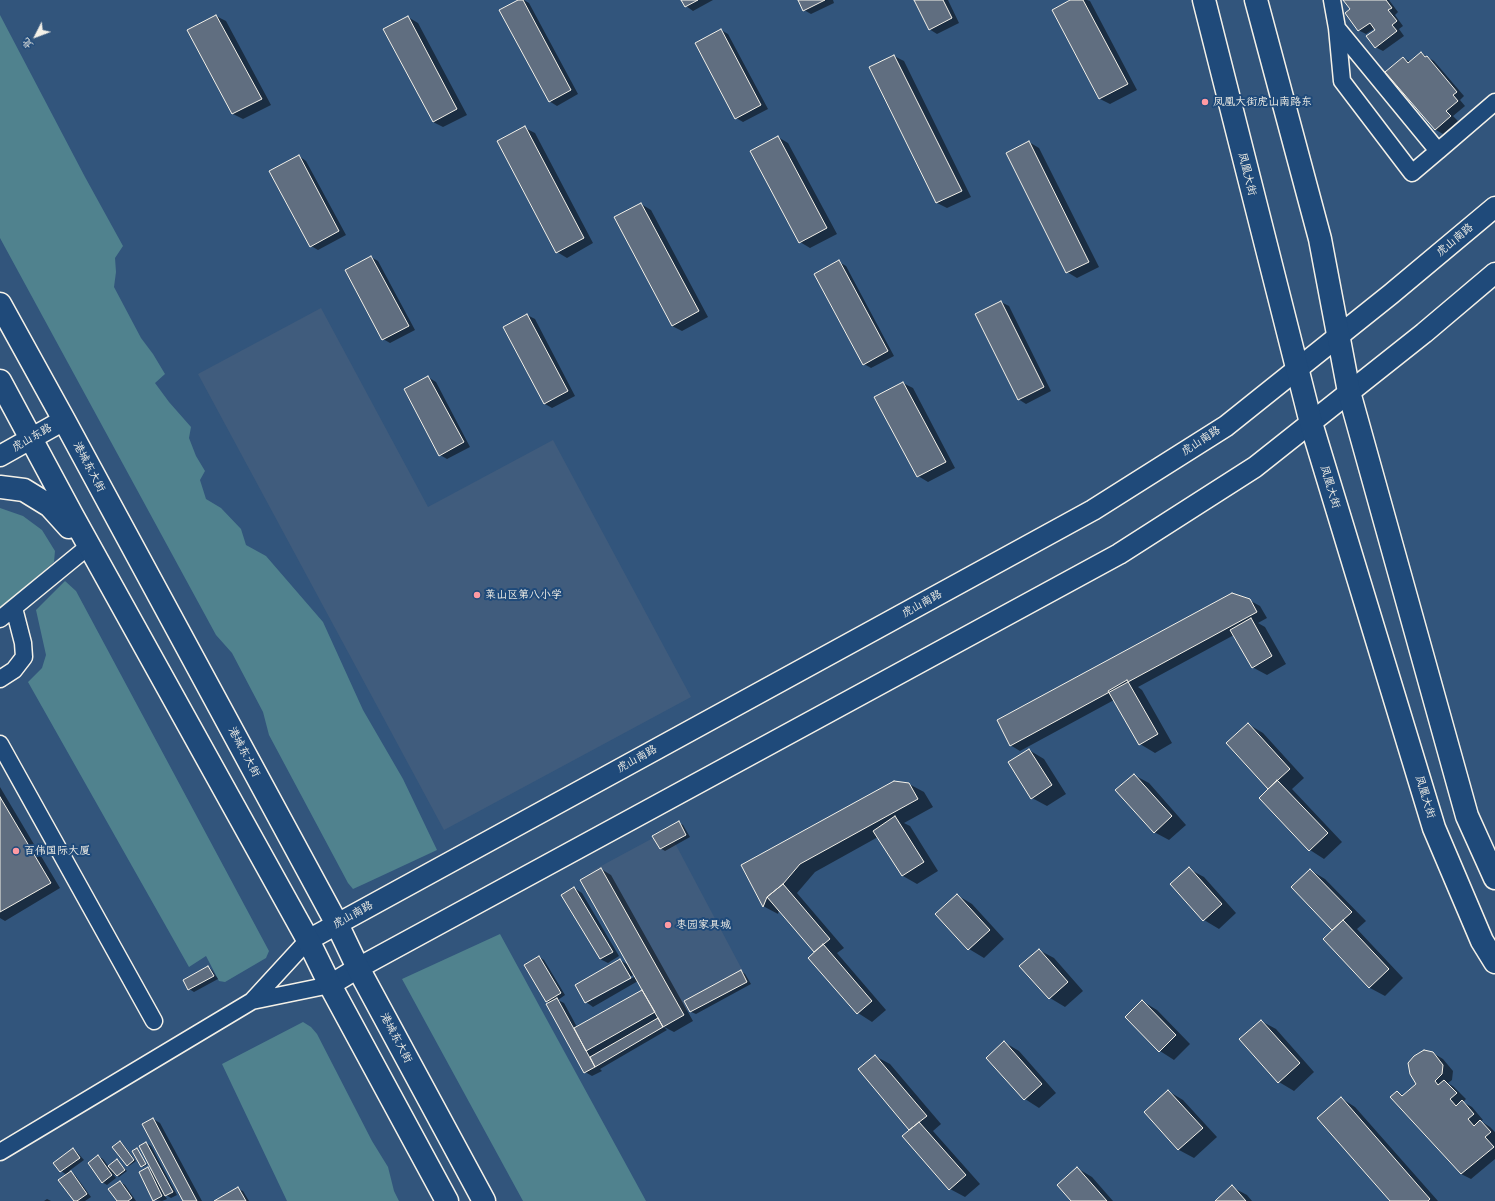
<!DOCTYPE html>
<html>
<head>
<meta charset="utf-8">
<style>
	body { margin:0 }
	#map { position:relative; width:1495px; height:1201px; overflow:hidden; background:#32557c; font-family:"Playpen Sans","LXGW WenKai TC",sans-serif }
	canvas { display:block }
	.north { position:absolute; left:16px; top:16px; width:40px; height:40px; -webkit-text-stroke:3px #1f4a7a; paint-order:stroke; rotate:228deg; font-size:11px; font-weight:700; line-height:16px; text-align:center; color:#f4f1e8 }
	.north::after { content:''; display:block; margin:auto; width:14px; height:18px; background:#f4f1e8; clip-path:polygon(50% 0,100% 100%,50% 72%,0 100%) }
</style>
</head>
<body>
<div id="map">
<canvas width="1495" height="1201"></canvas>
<div class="north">北</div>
</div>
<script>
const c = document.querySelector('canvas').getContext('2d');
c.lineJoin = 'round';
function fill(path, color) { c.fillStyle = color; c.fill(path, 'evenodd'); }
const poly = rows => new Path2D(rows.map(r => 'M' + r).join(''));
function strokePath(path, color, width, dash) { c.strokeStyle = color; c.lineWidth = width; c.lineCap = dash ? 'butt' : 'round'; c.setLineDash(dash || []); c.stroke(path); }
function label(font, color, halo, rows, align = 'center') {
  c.font = font + ' "Playpen Sans","LXGW WenKai TC",sans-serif'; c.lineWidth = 4; c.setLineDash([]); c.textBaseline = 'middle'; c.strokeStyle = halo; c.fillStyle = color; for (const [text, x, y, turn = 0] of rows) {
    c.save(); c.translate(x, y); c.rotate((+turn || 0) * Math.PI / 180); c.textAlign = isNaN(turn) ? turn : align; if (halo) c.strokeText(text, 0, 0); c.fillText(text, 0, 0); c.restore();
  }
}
const built = poly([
	[321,308,428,507,553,440,691,697,444,830,198,374],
	[668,830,747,979,669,1020,590,872]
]);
const green = poly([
	[0,15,85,177,123,246,115,258,116,272,114,287,141,338,153,354,165,374,155,383,169,402,191,427,189,438,196,456,205,471,200,480,206,499,221,508,241,529,246,545,266,556,323,622,363,710,403,779,437,850,364,884,353,889,348,883,269,735,263,712,232,653,216,635,0,238],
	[0,508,23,516,42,530,55,551,54,562,0,609],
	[65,581,76,591,269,951,266,958,225,982,219,981,206,956,189,967,28,682,42,668,46,655,36,610],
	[500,934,646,1201,523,1201,402,979],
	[303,1022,311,1027,317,1034,372,1141,388,1167,394,1191,399,1201,287,1201,222,1064]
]);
const shadow = poly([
	[520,0,524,0,529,3,578,94,557,106,549,101],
	[682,0,713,0,693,11,686,6],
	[799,0,833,0,834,3,811,14,804,10],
	[915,0,948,0,959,23,937,34,929,29],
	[1072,0,1087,0,1090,1,1137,90,1110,104,1100,99,1053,10],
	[1344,0,1389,0,1398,12,1395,15,1403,26,1399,29,1404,36,1383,51,1375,47,1376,30,1375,28,1366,34,1358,30,1351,9],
	[216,16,226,21,271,105,243,119,233,114,189,31],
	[408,17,418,23,467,115,443,127,433,122],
	[721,30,728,34,768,109,743,122,736,118],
	[1421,53,1434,61,1464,96,1460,100,1465,106,1453,116,1458,121,1443,134,1436,130,1386,72,1403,58,1411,62],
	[894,56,904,61,971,197,947,208,937,203,870,67],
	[525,128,535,133,593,243,567,258,557,252],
	[778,137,788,143,837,234,810,248,800,242],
	[1029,142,1039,148,1099,267,1077,278,1067,272],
	[299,156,306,161,346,235,318,250,311,246],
	[641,204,651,210,708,317,682,331,672,326],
	[371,257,378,261,415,330,390,343,383,339],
	[839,262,846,266,894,356,871,368,864,364],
	[1001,302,1009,306,1051,391,1026,404,1018,399],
	[527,315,535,319,575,396,552,408,545,404,504,327],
	[428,377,436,382,470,447,447,459,440,455],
	[903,383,913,388,955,468,928,482,918,476],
	[1249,600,1260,606,1267,618,1258,623,1265,627,1286,664,1267,675,1252,667,1234,635,1138,687,1142,690,1172,743,1155,753,1140,744,1114,700,1020,751,1010,745],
	[1248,724,1263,733,1304,778,1292,789,1342,842,1324,859,1310,850,1270,789],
	[1029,750,1044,759,1066,794,1047,806,1032,798],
	[1134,775,1149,783,1186,825,1169,840,1154,832],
	[909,784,924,792,933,807,904,823,910,826,938,871,917,884,903,876,878,837,815,872,797,893,844,948,837,953,886,1010,872,1022,858,1013,815,952,779,910,778,914,763,906,742,866],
	[0,787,60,888,5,921,0,918],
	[679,823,683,825,690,837,665,851,660,848],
	[601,869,611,875,693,1021,674,1032,664,1027,667,1030,600,1069,602,1071,592,1076,585,1072,550,1003,546,1001,539,957,544,960,565,995,558,1000,564,1003,577,1027,642,991,645,993,638,981,593,1007,586,1002,620,960,630,966],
	[635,974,636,976,588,1002,588,1000],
	[1189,869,1204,877,1236,913,1219,929,1204,920,1171,884],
	[1310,870,1325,879,1366,921,1357,929,1403,978,1385,996,1370,988,1324,939,1333,930,1292,887],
	[574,888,582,893,619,956,608,963,600,959],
	[957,895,972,904,1004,939,984,958,969,949],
	[1039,950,1054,958,1083,991,1065,1007,1050,998],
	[208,967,212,970,218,979,194,992,189,989],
	[741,971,745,974,751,984,696,1014,691,1012,685,1001],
	[1142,1001,1157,1010,1190,1044,1174,1060,1160,1051],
	[1261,1021,1276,1029,1314,1072,1294,1091,1279,1082],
	[1004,1042,1019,1051,1056,1093,1039,1108,1025,1099],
	[1433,1053,1443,1059,1453,1071,1452,1080,1448,1083,1454,1087,1466,1099,1463,1102,1472,1107,1483,1120,1481,1121,1490,1127,1495,1132,1495,1159,1471,1179,1461,1174,1397,1092,1404,1096,1417,1084],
	[875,1056,890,1064,941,1124,933,1131,980,1184,965,1197,950,1189,911,1130,860,1069],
	[1168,1091,1183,1100,1217,1137,1194,1158,1179,1150,1145,1112],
	[1341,1098,1355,1107,1438,1201,1392,1201],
	[153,1119,160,1123,202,1201,184,1201],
	[122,1143,136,1161,129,1166,127,1165],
	[146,1143,151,1146,177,1195,171,1198,164,1194,167,1199,162,1201,154,1200,148,1169,154,1172],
	[73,1149,77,1152,84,1160,69,1171,75,1175,91,1197,85,1201,75,1201,67,1175,61,1171,55,1163],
	[137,1149,147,1165,143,1167,141,1166],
	[98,1156,103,1159,109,1167,117,1160,127,1171,119,1177,113,1174,116,1178,107,1185,102,1182],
	[1077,1168,1092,1177,1113,1201,1073,1201],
	[120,1182,125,1185,136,1201,118,1201],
	[1232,1187,1247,1195,1252,1201,1216,1201],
	[238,1189,243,1191,249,1201,216,1201],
	[47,1199,51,1201,44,1201]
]);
const building = poly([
	[518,0,523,0,571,90,549,102,499,10,518,0],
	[681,0,698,0,685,7,681,0],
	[798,0,825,0,803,11,798,0],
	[914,0,943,0,952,18,929,30,914,0],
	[1070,0,1083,0,1128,84,1099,99,1052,10,1070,0],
	[1343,0,1386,0,1392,8,1388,10,1397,21,1392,25,1397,31,1375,48,1366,36,1375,30,1370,23,1358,31,1345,13,1350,9,1343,0],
	[216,15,262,99,232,114,187,30,216,15],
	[408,16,457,109,433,122,383,29,408,16],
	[721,29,761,105,735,119,695,43,721,29],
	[1421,52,1425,57,1427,56,1457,92,1453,95,1458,101,1446,111,1451,116,1435,130,1385,72,1403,57,1408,63,1421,52],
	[894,55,962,191,936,203,869,67,894,55],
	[525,126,584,238,556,253,497,141,525,126],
	[778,136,827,228,799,243,750,151,778,136],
	[1029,141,1089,262,1066,273,1006,153,1029,141],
	[299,155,339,231,310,247,269,171,299,155],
	[641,203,699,311,672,326,614,217,641,203],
	[371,256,409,326,382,340,345,270,371,256],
	[839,260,888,351,863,365,814,274,839,260],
	[1001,301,1044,387,1018,400,975,314,1001,301],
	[527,314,568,391,544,404,503,327,527,314],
	[428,376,464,442,439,456,404,389,428,376],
	[903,382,946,462,917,477,874,397,903,382],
	[1232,593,1250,599,1257,612,1010,746,997,720,1232,593],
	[1251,618,1272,656,1252,668,1230,630,1251,618],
	[1127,680,1158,734,1139,745,1108,691,1127,680],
	[1248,723,1290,769,1268,789,1226,743,1248,723],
	[1029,749,1052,785,1031,799,1008,762,1029,749],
	[1134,774,1172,816,1154,833,1115,790,1134,774],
	[1277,780,1328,833,1309,851,1259,798,1277,780],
	[894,781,909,783,918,799,800,864,783,884,767,897,763,907,741,865,894,781],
	[0,797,51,883,0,912,0,797],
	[895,816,924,862,902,876,873,831,895,816],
	[679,821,686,835,660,849,652,836,679,821],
	[1189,867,1222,904,1203,921,1170,884,1189,867],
	[601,868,684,1015,663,1027,580,880,601,868],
	[1310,869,1352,912,1332,930,1291,887,1310,869],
	[783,884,830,939,814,952,767,897,783,884],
	[574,887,613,952,600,959,561,895,574,887],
	[957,894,990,930,968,950,935,914,957,894],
	[1343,920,1389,969,1369,988,1323,939,1343,920],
	[823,944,872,1001,857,1014,808,958,823,944],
	[1039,949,1068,982,1049,999,1019,966,1039,949],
	[539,956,561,993,546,1002,524,965,539,956],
	[620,959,631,978,585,1003,575,985,620,959],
	[208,966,214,976,188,990,183,980,208,966],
	[741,970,747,982,690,1012,684,1001,741,970],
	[642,990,655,1012,586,1051,574,1028,642,990],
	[557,998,595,1067,584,1073,546,1004,557,998],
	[1142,1000,1176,1035,1159,1052,1125,1017,1142,1000],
	[658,1018,663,1027,595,1067,590,1057,658,1018],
	[1261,1020,1300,1063,1278,1083,1239,1039,1261,1020],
	[1004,1041,1042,1084,1024,1100,986,1058,1004,1041],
	[1424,1050,1433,1052,1443,1065,1442,1074,1435,1081,1438,1085,1444,1080,1457,1093,1450,1099,1456,1106,1462,1100,1474,1114,1468,1119,1474,1126,1480,1120,1491,1132,1485,1137,1494,1147,1461,1174,1390,1097,1397,1091,1402,1096,1416,1084,1410,1074,1408,1063,1414,1056,1424,1050],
	[875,1055,927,1116,909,1130,858,1069,875,1055],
	[1168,1090,1203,1128,1178,1150,1144,1112,1168,1090],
	[1341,1097,1430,1199,1428,1201,1390,1201,1317,1118,1341,1097],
	[153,1118,197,1201,183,1201,142,1124,153,1118],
	[919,1122,966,1175,949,1190,902,1136,919,1122],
	[120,1141,134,1160,127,1166,112,1147,120,1141],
	[146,1142,173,1192,165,1196,139,1146,146,1142],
	[73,1148,80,1158,60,1172,53,1163,73,1148],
	[137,1148,146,1164,141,1167,132,1151,137,1148],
	[98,1155,112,1175,102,1183,88,1163,98,1155],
	[117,1159,125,1170,117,1176,108,1166,117,1159],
	[148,1167,162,1196,153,1201,139,1172,148,1167],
	[1077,1167,1107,1201,1071,1201,1057,1185,1077,1167],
	[71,1171,87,1194,77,1201,74,1201,58,1180,71,1171],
	[120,1181,132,1198,128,1201,117,1201,108,1189,120,1181],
	[1232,1185,1246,1201,1215,1201,1232,1185],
	[238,1187,246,1201,214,1201,238,1187]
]);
const minor = poly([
	[1332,0,1337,28,1342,81,1412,173,1438,151,1337,28],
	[1438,151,1495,102],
	[0,619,89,546],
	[0,679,14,670,24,657,23,643,14,608],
	[0,744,154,1021],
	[252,1001,308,940],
	[0,1152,252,1001,330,985]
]);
const tertiary = poly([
	[0,456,64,420],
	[308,940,1093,510,1226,426,1391,294,1495,207],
	[330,985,358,968,1119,554,1255,467,1424,333,1495,273]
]);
const secondary = poly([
	[1204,0,1311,423,1434,828,1482,941,1495,962],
	[1256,0,1320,239,1349,392,1467,816,1495,878],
	[0,304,64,420,337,924,358,968,484,1201],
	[0,381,72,515,308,940,330,985,447,1201],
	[0,487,24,490,50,506,69,527]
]);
const markers = [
	[1205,102,4,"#ff9aa2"],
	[477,595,4,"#ff9aa2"],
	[16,851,4,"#ff9aa2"],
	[668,925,4,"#ff9aa2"]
];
const poiNames = [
	["凤凰大街虎山南路东",1213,102],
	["莱山区第八小学",485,595],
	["百伟国际大厦",24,851],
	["枣园家具城",676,925]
];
const streetNames = [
	["凤凰大街",1247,174,76],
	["虎山南路",1455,240,-40],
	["虎山东路",32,438,-30],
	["虎山南路",1201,441,-33],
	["港城东大街",89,467,62],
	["凤凰大街",1330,487,73],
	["虎山南路",922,604,-29],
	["港城东大街",244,752,62],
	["虎山南路",637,759,-29],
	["凤凰大街",1425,797,73],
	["虎山南路",353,915,-29],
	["港城东大街",396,1038,62]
];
fill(built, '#405c7d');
fill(green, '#50828e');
fill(shadow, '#0007');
fill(building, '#606e80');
strokePath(building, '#f4f1e8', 1);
strokePath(minor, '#f4f1e8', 19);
strokePath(tertiary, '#f4f1e8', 23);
strokePath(secondary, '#f4f1e8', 25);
strokePath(minor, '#1f4a7a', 16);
strokePath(tertiary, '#1f4a7a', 20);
strokePath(secondary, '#1f4a7a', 22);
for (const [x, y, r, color] of markers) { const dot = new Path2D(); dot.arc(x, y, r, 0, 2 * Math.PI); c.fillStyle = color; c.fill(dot); strokePath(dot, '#1f4a7a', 1.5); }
label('11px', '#f4f1e8', '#1f4a7a', poiNames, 'left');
label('11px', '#f4f1e8', '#1f4a7a', streetNames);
</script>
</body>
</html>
